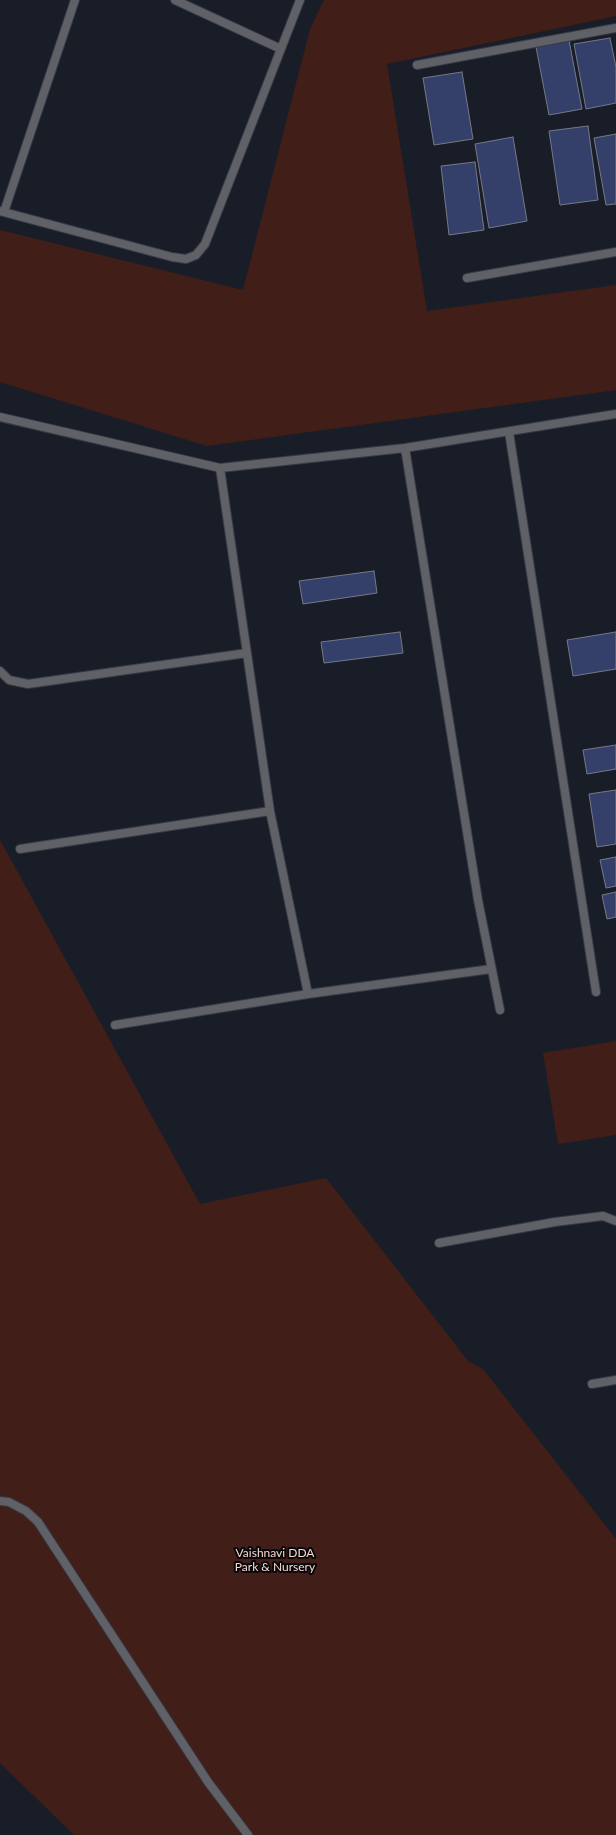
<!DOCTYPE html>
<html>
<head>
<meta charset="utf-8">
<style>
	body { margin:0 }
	canvas { display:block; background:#191d27 }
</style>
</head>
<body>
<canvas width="616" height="1835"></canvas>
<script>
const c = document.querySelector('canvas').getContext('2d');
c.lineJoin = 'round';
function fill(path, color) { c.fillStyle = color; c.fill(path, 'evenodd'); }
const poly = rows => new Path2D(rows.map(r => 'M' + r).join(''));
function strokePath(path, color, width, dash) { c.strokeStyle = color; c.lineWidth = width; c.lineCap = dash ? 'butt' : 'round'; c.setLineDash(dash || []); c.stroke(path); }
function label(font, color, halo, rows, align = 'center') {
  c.font = font + ' Lato,sans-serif'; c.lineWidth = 4; c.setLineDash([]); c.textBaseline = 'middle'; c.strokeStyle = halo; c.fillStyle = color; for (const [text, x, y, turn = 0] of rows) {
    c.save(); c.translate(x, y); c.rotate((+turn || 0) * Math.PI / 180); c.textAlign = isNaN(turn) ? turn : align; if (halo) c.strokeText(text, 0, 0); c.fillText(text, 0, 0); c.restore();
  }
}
const green = poly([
	[324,0,616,0,616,16,387,64,427,311,616,285,616,390,207,446,0,382,0,230,243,290,310,29],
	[0,840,200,1204,326,1178,468,1361,483,1369,616,1539,616,1835,74,1835,0,1763],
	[616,1041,616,1135,558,1144,543,1053]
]);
const building = poly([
	[610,38,616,67,616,103,586,109,574,44,610,38],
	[569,40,582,109,549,115,536,47,569,40],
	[462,72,473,139,434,145,423,78,462,72],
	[588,126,598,200,560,205,549,131,588,126],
	[616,134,616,204,606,205,594,138,616,134],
	[513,137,527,221,489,228,475,144,513,137],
	[475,162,484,230,449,235,441,166,475,162],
	[374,571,377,593,303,604,299,581,374,571],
	[400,632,403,653,324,663,321,642,400,632],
	[616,632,616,669,573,676,567,640,616,632],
	[616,745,616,769,587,774,583,750,616,745],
	[616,790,616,844,597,847,589,794,616,790],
	[616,857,616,886,606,888,600,860,616,857],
	[616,892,616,917,607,919,602,895,616,892]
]);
const minor = poly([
	[175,0,281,49],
	[417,65,616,28],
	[0,211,172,257,186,259,196,255,205,244,300,0],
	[4,212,75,0],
	[467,278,616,252],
	[0,417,220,468,405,448,616,414],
	[509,432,596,992],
	[405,448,478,900,500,1010],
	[220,468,270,811,308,994],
	[0,671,9,680,28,684,247,653],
	[20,849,270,811],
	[115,1025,308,994,491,969],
	[439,1243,555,1222,603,1216,616,1221],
	[592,1384,616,1380],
	[0,1501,9,1502,26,1511,38,1522,208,1782,248,1835]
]);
const parkNames = [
	["Vaishnavi DDA",275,1553],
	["Park & Nursery",275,1567]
];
fill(green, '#411e18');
fill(building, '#34406a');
strokePath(building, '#757986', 1);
strokePath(minor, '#363a44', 10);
strokePath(minor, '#5f6167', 8);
label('12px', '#f9d6ce', '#06070b', parkNames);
</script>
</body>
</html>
